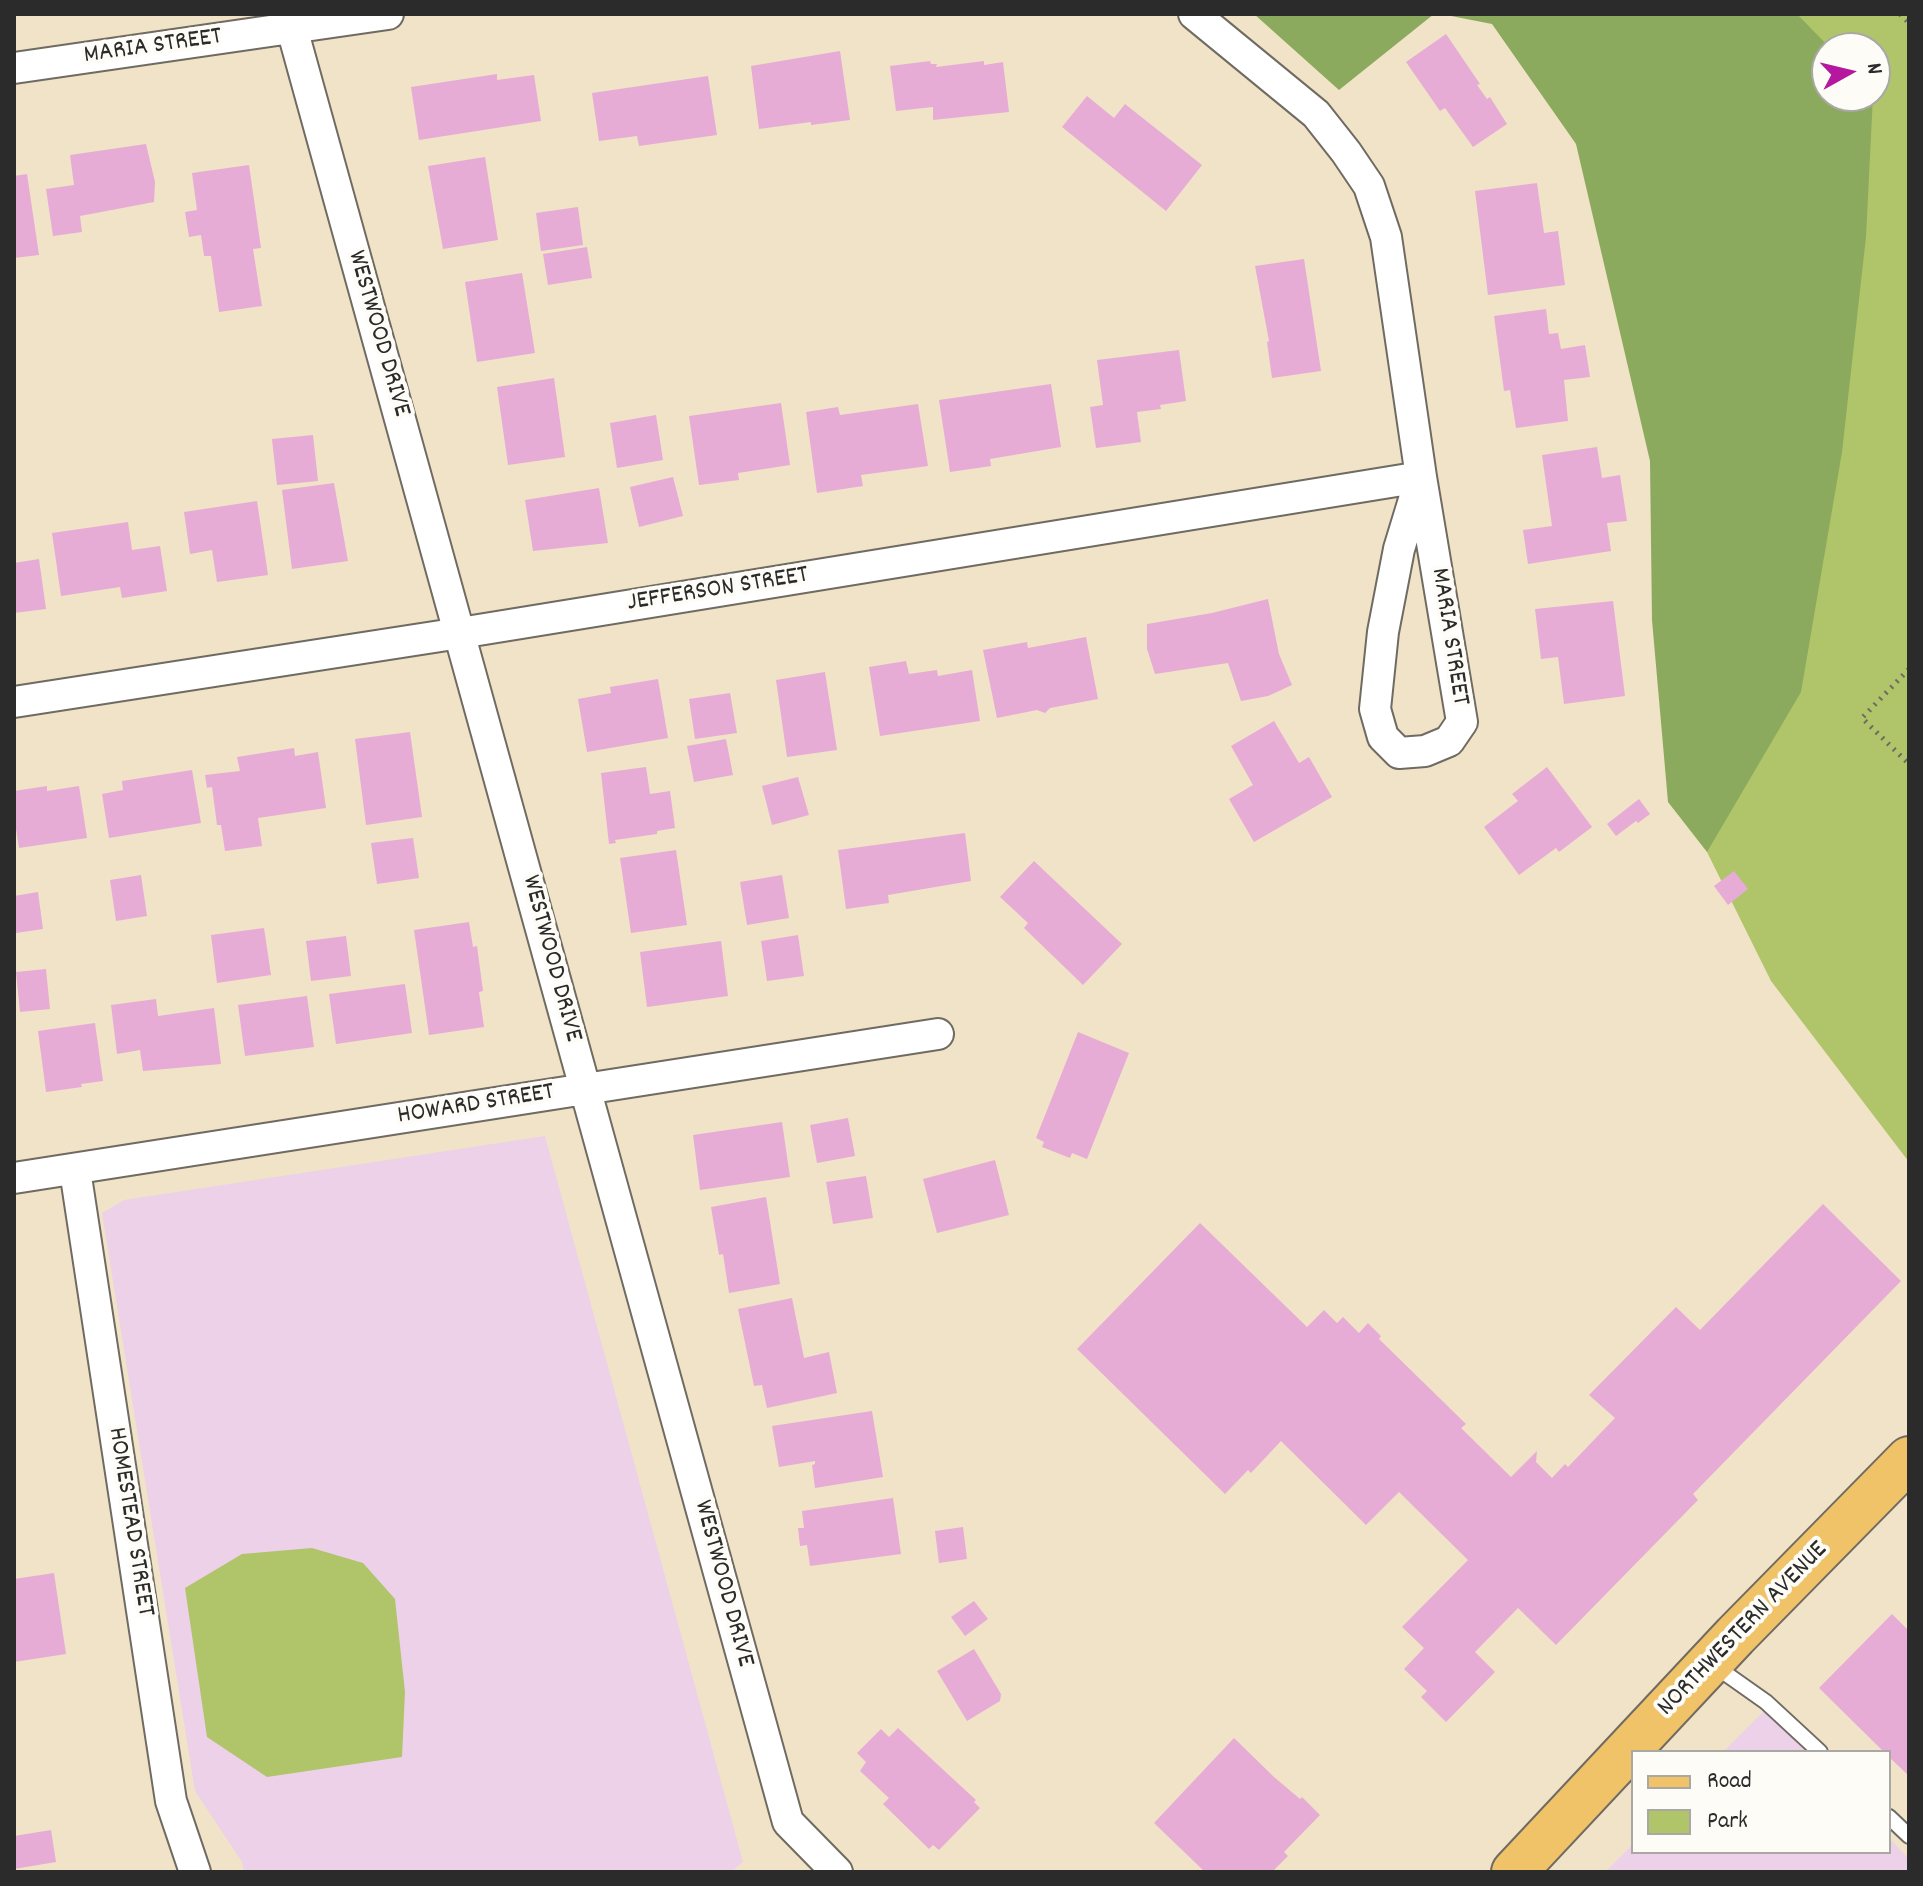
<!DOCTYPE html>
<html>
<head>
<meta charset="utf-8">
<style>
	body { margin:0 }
	#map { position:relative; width:1923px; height:1886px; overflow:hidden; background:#f1e3c7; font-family:Dekko,sans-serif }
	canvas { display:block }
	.frame { position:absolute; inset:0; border:16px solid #2b2b2b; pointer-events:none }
	.legend { position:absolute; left:1631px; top:1750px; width:260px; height:104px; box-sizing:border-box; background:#fdfcf7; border:2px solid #a9a8a5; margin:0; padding:10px 14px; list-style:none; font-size:24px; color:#2b2b2b }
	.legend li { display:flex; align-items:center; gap:16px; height:40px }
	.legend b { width:40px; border:2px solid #a9a8a5 }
	.north { position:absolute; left:1811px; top:32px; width:80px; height:80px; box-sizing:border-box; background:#fdfcf7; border:2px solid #a9a8a5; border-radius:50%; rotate:82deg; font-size:22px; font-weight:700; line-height:32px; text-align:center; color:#2b2b2b }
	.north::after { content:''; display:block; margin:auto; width:28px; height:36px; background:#b5179e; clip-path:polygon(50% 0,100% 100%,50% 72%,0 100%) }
</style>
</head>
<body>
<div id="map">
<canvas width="1923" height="1886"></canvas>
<div class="frame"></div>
<ul class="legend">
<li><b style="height:10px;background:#f0c369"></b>Road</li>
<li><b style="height:22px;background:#b0c569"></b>Park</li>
</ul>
<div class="north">N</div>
</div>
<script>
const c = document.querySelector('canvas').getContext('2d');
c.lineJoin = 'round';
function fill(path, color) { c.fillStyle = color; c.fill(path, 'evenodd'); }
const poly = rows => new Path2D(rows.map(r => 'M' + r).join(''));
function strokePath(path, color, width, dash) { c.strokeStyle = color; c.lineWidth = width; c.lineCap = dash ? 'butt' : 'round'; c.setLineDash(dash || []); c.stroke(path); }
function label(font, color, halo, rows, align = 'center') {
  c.font = font + ' Dekko,sans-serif'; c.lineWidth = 8; c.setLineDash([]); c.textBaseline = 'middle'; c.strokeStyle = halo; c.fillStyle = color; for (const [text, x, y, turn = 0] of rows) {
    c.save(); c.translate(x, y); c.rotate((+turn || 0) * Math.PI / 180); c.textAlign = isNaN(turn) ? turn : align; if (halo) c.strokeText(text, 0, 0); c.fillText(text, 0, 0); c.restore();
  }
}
const built = poly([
	[545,1136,743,1862,731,1872,244,1872,242,1862,195,1791,102,1213,124,1200],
	[1765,1710,1806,1752,1723,1752],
	[1889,1838,1909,1859,1909,1872,1605,1872,1633,1844,1633,1852,1889,1852]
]);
const green = poly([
	[1552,14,1909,14,1909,1162,1771,981,1707,852,1673,505],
	[1827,48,1875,48,1875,96,1827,96],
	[312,1548,363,1563,395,1599,405,1692,402,1757,267,1777,207,1737,185,1588,242,1554]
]);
const forest = poly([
	[1254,14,1434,14,1339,90],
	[1441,14,1797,14,1830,48,1827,48,1827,96,1873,96,1866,237,1842,452,1801,692,1707,852,1668,802,1652,620,1650,461,1576,144,1492,24]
]);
const building = poly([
	[1446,34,1480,84,1477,85,1487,99,1490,97,1507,124,1473,147,1445,108,1440,111,1406,62],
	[840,51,850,120,811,125,811,122,759,129,751,66],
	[930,61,931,64,937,64,936,67,984,61,984,65,1003,62,1009,112,933,120,933,107,896,111,890,66],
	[497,74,497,80,534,75,541,121,419,140,411,87],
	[708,76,717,135,639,146,637,136,599,141,592,93],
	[1087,96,1114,118,1125,104,1202,165,1166,211,1062,127],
	[146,144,155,182,154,202,80,216,82,232,53,236,46,189,74,185,70,155],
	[485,157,498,240,443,249,428,166],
	[249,165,261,248,253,249,262,306,219,312,211,256,204,256,201,235,189,237,185,212,197,210,192,173],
	[27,174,39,255,14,258,14,176],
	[1537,183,1544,233,1558,231,1565,285,1488,295,1475,191],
	[578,207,583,245,541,251,536,213],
	[587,247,592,278,548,285,543,254],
	[1304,259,1321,371,1272,378,1267,342,1269,341,1255,266],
	[522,273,535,353,477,362,465,282],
	[1546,309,1549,334,1558,333,1561,349,1585,345,1590,377,1564,380,1568,421,1516,428,1510,390,1504,391,1494,316],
	[1179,350,1186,401,1160,405,1161,409,1137,412,1141,442,1096,448,1090,407,1103,405,1097,360],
	[554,378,565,457,508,465,497,387],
	[1051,384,1061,447,990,459,991,466,950,472,939,400],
	[781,403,790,465,738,473,739,480,699,485,689,416],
	[918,404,928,466,861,475,863,486,817,493,806,412,838,407,840,415],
	[656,415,663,460,617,468,610,423],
	[313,435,318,481,277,485,272,439],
	[1597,447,1602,478,1620,475,1627,521,1607,523,1611,551,1528,564,1523,530,1552,526,1542,455],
	[673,477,683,516,639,527,630,487],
	[334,483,348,561,292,569,282,490],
	[599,488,608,543,533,551,525,500],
	[257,501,268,575,217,582,212,550,190,554,184,512],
	[128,522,132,550,160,546,167,591,122,598,120,587,61,596,52,533],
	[39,559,46,609,14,613,14,563],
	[1268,599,1279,654,1292,685,1268,696,1241,701,1228,663,1155,674,1147,649,1147,624,1212,613],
	[1613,601,1625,696,1564,704,1558,657,1541,659,1535,609],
	[1086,637,1098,699,1050,708,1045,713,1037,710,997,718,983,650,1027,642,1028,648],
	[906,661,909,674,937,670,938,676,972,670,980,721,880,736,869,667],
	[825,672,837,750,787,757,776,680],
	[658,679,668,738,587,752,578,699,611,693,610,687],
	[730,693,737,733,695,739,689,699],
	[1274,721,1299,763,1309,757,1332,797,1254,842,1229,799,1253,785,1231,746],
	[410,732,422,817,366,825,355,739],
	[726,739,733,775,694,782,687,746],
	[294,748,295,756,318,752,326,808,258,818,262,846,225,851,221,825,217,825,212,787,207,788,205,775,240,771,237,757],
	[646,767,650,794,670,791,675,828,657,831,657,834,615,840,616,843,609,844,601,773],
	[1547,767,1592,827,1559,852,1556,848,1519,875,1484,827,1518,801,1512,794],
	[192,770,201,823,109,838,102,794,123,790,122,781],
	[798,777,809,815,772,825,762,786],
	[47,786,47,791,79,786,87,838,19,848,14,816,14,791],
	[1639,799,1650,814,1638,823,1636,821,1616,836,1607,824],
	[965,833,971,881,888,895,889,903,846,909,838,850],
	[413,838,419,878,377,884,371,843],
	[676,850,687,925,631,933,620,858],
	[1034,861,1122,944,1083,985,1024,928,1028,923,1000,897],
	[1734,871,1748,889,1728,905,1714,886],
	[141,875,147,916,116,921,110,880],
	[782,875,789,918,747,925,740,882],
	[38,892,43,929,16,933,14,896],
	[469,922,473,947,477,946,483,991,479,992,484,1027,429,1035,414,930],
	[264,928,271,975,217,983,211,935],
	[798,935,804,976,767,981,761,941],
	[346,936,351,976,311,981,306,941],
	[721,941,728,996,647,1007,640,952],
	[46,969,50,1009,20,1012,16,972],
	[405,984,412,1033,336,1044,329,994],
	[307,996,314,1047,245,1056,238,1005],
	[156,999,158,1016,214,1008,221,1064,143,1071,140,1050,117,1054,111,1005],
	[95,1023,103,1081,81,1084,82,1087,46,1092,38,1031],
	[1078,1032,1129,1053,1087,1159,1072,1153,1070,1158,1042,1147,1044,1142,1036,1138],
	[848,1118,855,1156,817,1163,810,1125],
	[782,1122,790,1177,700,1190,693,1135],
	[995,1160,1009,1215,937,1233,923,1179],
	[866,1176,873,1218,833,1224,826,1182],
	[766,1197,780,1284,729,1293,723,1254,719,1255,711,1207],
	[1823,1204,1901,1281,1693,1494,1698,1500,1556,1645,1518,1608,1475,1652,1495,1672,1446,1722,1421,1697,1427,1691,1404,1669,1424,1648,1402,1627,1468,1560,1399,1492,1366,1525,1281,1441,1251,1473,1248,1470,1225,1494,1077,1349,1200,1223,1307,1327,1324,1310,1337,1323,1343,1317,1359,1333,1368,1323,1381,1336,1379,1339,1466,1424,1461,1428,1511,1477,1537,1451,1536,1462,1552,1478,1565,1464,1568,1467,1615,1418,1589,1395,1676,1307,1700,1330],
	[792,1298,804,1358,829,1352,837,1393,767,1408,762,1385,754,1386,738,1309],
	[872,1411,883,1477,815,1488,812,1465,815,1464,815,1461,779,1467,772,1426],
	[893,1498,901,1554,810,1566,807,1545,800,1546,798,1528,804,1528,802,1511],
	[963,1527,967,1559,939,1563,935,1531],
	[54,1573,66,1654,14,1662,14,1579],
	[974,1601,988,1619,965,1636,951,1617],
	[1892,1614,1909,1631,1909,1776,1889,1757,1889,1752,1884,1752,1819,1688],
	[974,1649,1001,1694,1000,1701,967,1721,937,1671],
	[898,1728,976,1800,974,1802,980,1808,939,1850,933,1845,929,1849,883,1804,889,1798,860,1771,866,1762,857,1753,881,1729,889,1737],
	[1234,1738,1274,1777,1300,1799,1302,1797,1320,1815,1284,1852,1288,1856,1272,1872,1205,1872,1154,1823],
	[51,1830,56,1862,14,1869,14,1836]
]);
const path = poly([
	[1900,14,1909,23],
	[1909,669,1862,718,1909,764]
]);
const service = poly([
	[1715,1666,1766,1702,1820,1752],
	[1889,1817,1909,1836]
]);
const minor = poly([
	[288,14,788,1822,837,1872],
	[1194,14,1316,114,1346,152,1369,186,1386,237,1421,477,1462,722,1449,741,1425,751,1399,753,1383,737,1375,709,1383,632,1399,549,1421,477],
	[14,68,388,14],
	[14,702,460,633,1421,477],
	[75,1170,171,1801,195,1872],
	[14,1178,938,1034]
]);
const primary = poly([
	[1514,1872,1735,1636,1909,1459]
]);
const streetNames = [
	["MARIA STREET",153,48,-8],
	["WESTWOOD DRIVE",377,334,74],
	["JEFFERSON STREET",718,591,-9],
	["MARIA STREET",1448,637,81],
	["WESTWOOD DRIVE",550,959,75],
	["HOWARD STREET",476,1106,-9],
	["HOMESTEAD STREET",129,1522,81],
	["WESTWOOD DRIVE",722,1584,75],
	["NORTHWESTERN AVENUE",1744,1630,-46]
];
fill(built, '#ecd1e9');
fill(green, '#b0c569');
fill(forest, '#8caa5d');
fill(building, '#e6acd5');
strokePath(service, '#706b62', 18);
strokePath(minor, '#706b62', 34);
strokePath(primary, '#706b62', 48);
strokePath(path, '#706b62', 5, [2, 6]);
strokePath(service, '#fff', 14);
strokePath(minor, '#fff', 30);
strokePath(primary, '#f0c369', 44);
label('26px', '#2b2b2b', '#fdfcf7', streetNames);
</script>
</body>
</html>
